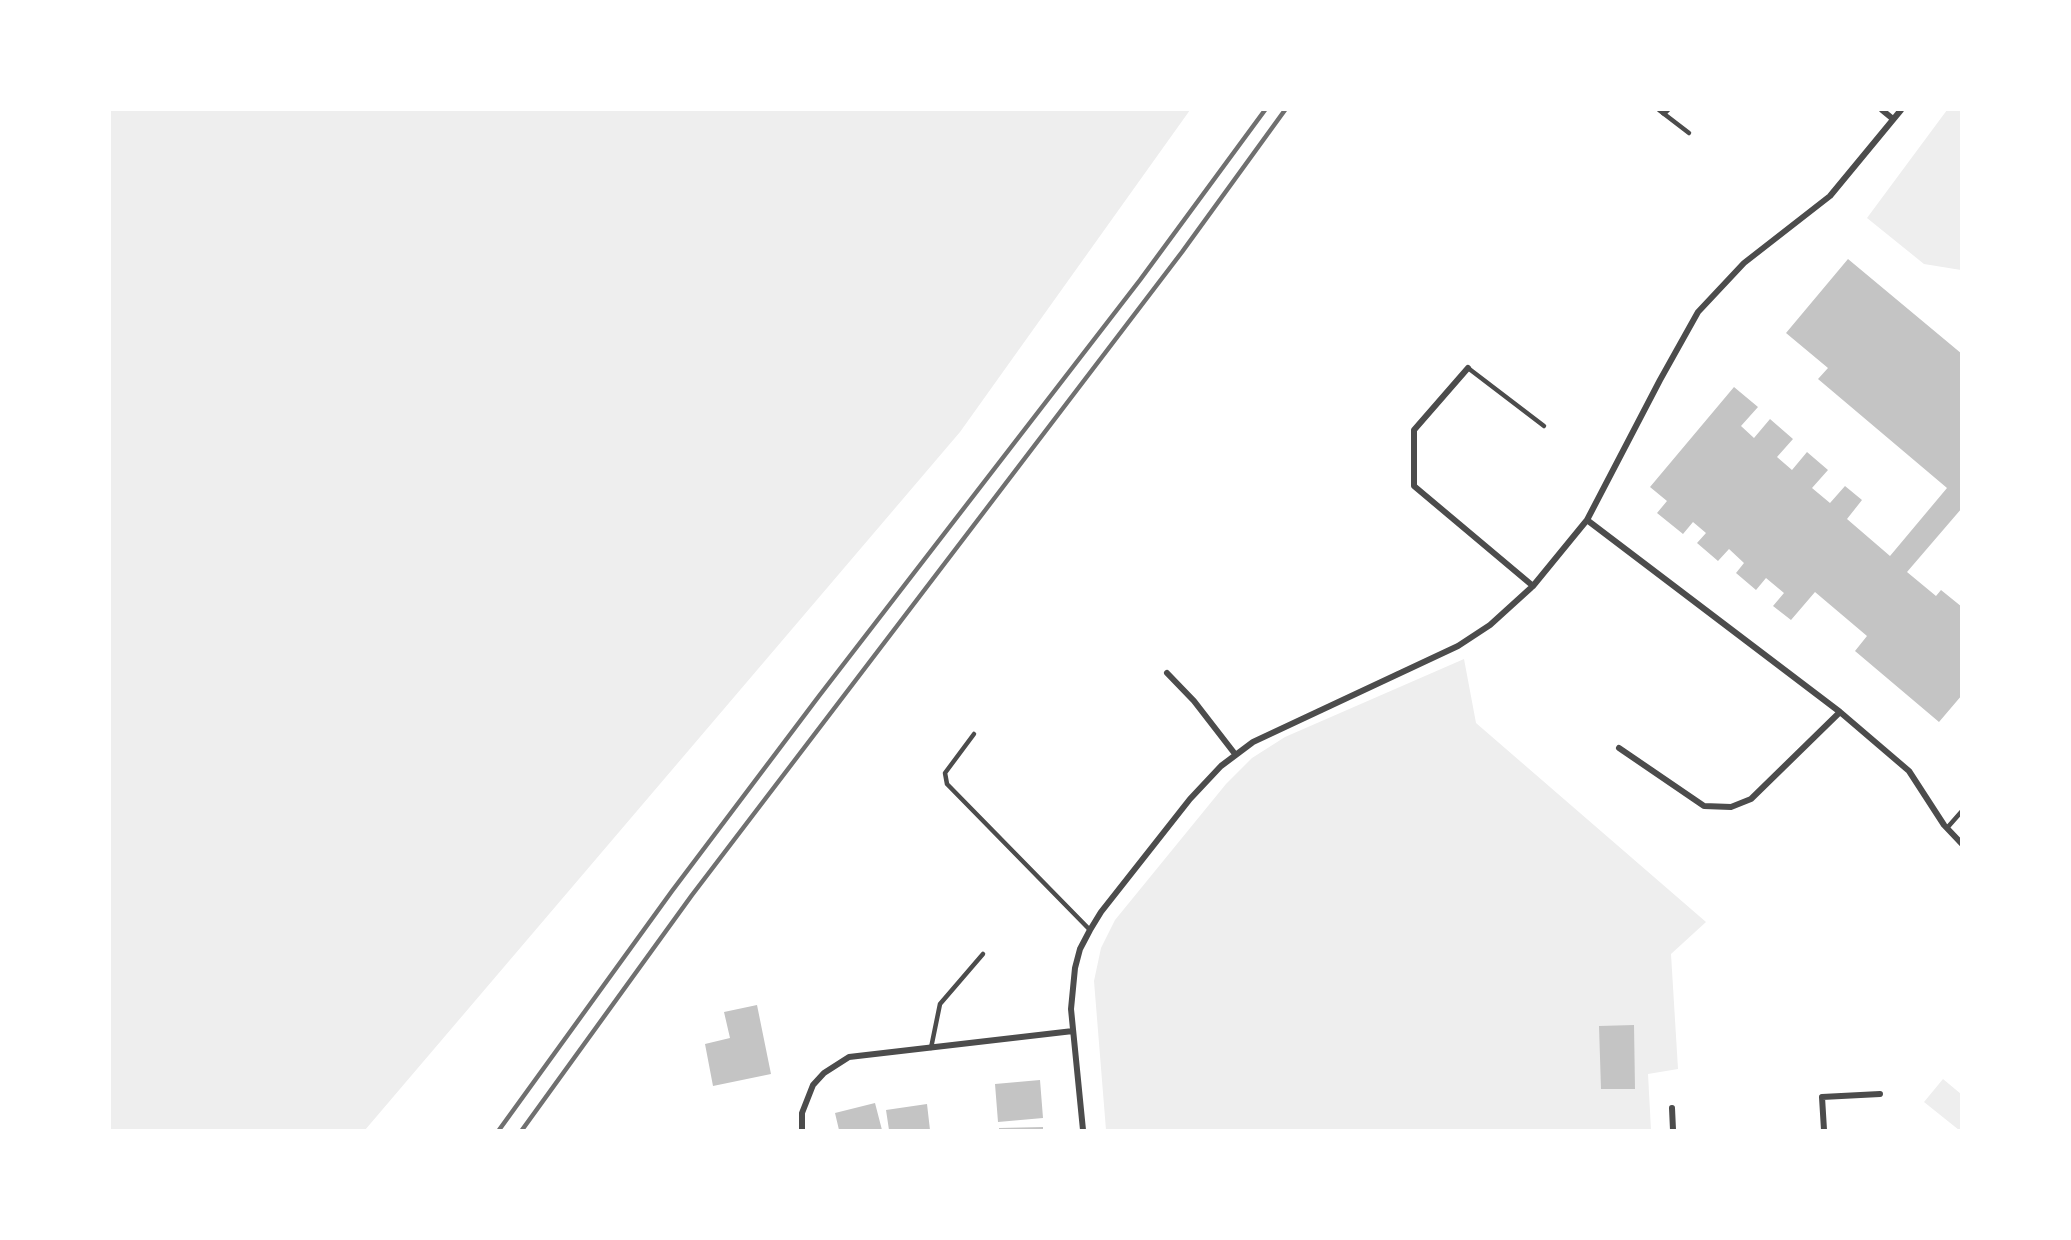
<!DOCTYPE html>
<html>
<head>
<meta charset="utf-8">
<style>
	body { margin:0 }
	#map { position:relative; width:2071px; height:1240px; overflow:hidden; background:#fff; font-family:Roboto,sans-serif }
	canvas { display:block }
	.frame { position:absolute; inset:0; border:111px solid #fff; pointer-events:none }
</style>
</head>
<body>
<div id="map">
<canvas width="2071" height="1240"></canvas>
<div class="frame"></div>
</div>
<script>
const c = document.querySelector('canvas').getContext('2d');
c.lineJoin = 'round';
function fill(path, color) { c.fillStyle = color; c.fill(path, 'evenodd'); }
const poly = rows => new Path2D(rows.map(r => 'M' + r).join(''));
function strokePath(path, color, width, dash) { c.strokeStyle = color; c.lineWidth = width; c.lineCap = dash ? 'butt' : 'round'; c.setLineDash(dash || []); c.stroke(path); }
const green = poly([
	[110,110,1190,110,960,432,365,1130,110,1130],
	[1947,110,1961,110,1961,270,1924,264,1867,218],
	[1464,659,1476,723,1706,922,1671,954,1678,1069,1648,1074,1651,1130,1106,1130,1094,981,1101,948,1115,920,1226,784,1252,758,1285,737],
	[1943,1079,1961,1094,1961,1130,1959,1130,1924,1102]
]);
const building = poly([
	[1848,259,1962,354,1962,508,1907,572,1936,596,1941,590,1962,607,1962,695,1939,722,1855,651,1867,636,1815,592,1791,620,1773,606,1784,593,1766,578,1756,590,1736,573,1744,563,1729,549,1718,561,1697,543,1706,533,1693,522,1683,534,1657,513,1667,501,1650,487,1734,387,1758,407,1741,426,1754,438,1770,419,1793,439,1777,457,1792,470,1807,452,1828,470,1812,488,1830,503,1845,486,1862,500,1847,519,1890,556,1947,488,1818,379,1828,368,1786,333],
	[757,1005,771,1074,713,1086,705,1044,730,1038,724,1012],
	[1634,1025,1635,1089,1601,1089,1599,1026],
	[1040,1080,1043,1118,998,1122,995,1084],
	[875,1103,882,1130,839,1130,835,1113],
	[927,1104,930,1130,889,1130,886,1110],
	[1043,1127,1043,1130,999,1130,999,1128]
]);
const service = poly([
	[1659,110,1689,133],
	[1468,368,1544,426],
	[974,734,945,773,947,784,1090,930],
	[1947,828,1962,811],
	[931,1048,940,1004,983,954]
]);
const minor = poly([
	[1882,110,1893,119],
	[1664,113,1667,110],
	[1468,368,1414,430,1414,486,1533,586],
	[1587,520,1840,712,1909,771,1944,825,1962,844],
	[1167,673,1194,701,1235,754],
	[1619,748,1704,806,1731,807,1751,799,1840,712],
	[1672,1108,1673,1130],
	[802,1130,802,1113,813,1085,824,1073,849,1057,1073,1031],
	[1083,1130,1071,1009,1075,968,1080,949,1090,930,1101,912,1190,799,1221,766,1253,742,1458,646,1490,625,1533,586,1587,520,1660,380,1698,312,1744,263,1830,196,1901,110],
	[1824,1130,1822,1097,1880,1094]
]);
const rail = poly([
	[499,1130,672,891,819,696,1140,280,1265,110],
	[522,1130,692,895,1182,252,1285,110]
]);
fill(green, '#eee');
fill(building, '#c4c4c4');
strokePath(service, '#4c4c4c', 4.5);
strokePath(minor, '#4c4c4c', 6);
strokePath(rail, '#707070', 4.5);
</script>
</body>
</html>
